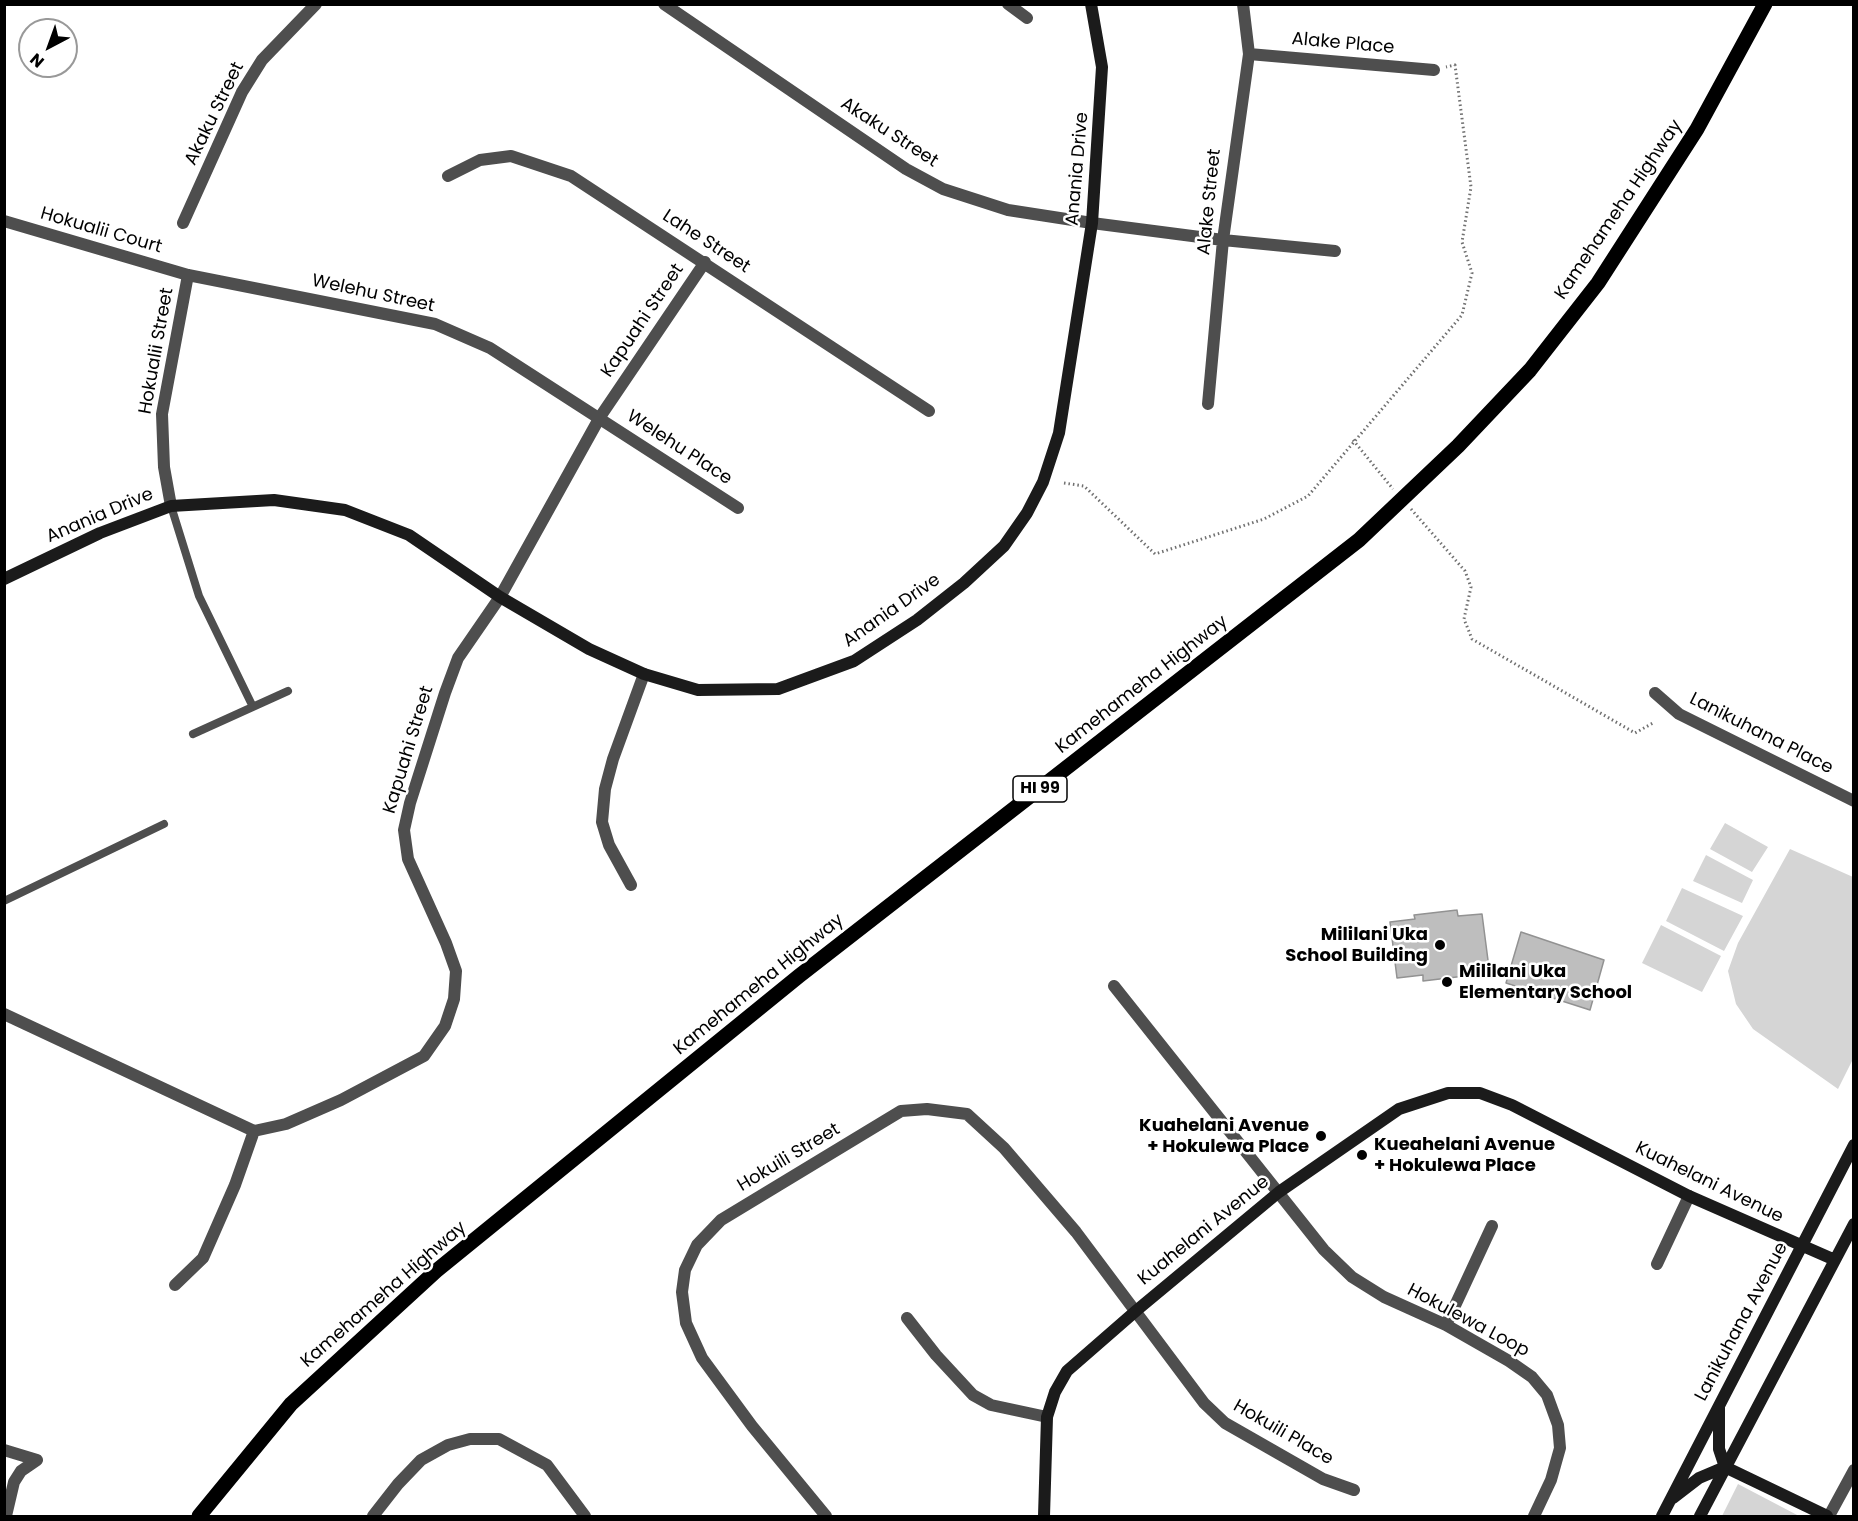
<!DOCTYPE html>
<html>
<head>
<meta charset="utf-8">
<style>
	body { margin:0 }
	#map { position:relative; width:1858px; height:1521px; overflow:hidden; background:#fff; font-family:Poppins,sans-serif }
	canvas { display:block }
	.frame { position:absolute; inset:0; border:6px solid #000; pointer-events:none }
	.north { position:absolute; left:18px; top:18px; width:60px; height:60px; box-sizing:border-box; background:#fff; border:2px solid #999; border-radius:50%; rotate:221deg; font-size:16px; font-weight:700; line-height:24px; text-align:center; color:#000 }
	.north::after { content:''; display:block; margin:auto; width:21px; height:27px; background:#000; clip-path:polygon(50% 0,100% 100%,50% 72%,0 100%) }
</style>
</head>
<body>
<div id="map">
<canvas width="1858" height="1521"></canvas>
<div class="frame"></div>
<div class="north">N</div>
</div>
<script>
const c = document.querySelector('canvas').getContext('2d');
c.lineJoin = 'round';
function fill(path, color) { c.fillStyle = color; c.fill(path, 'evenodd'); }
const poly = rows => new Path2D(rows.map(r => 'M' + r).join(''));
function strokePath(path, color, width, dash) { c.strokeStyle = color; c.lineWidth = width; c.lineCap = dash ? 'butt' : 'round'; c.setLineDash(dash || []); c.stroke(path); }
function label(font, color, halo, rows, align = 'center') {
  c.font = font + ' Poppins,sans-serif'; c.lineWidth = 5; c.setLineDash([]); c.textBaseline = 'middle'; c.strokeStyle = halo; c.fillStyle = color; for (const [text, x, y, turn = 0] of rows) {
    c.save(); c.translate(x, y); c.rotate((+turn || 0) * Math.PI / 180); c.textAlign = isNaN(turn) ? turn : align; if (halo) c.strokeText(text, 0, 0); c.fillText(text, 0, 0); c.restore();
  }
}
const green = poly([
	[1725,823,1768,847,1752,872,1710,849],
	[1790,849,1853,877,1853,1059,1838,1089,1753,1029,1736,1004,1728,971,1738,943],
	[1706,855,1753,880,1742,903,1693,881],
	[1682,888,1743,916,1724,951,1666,921],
	[1661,925,1721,956,1702,992,1642,963],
	[1738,1484,1799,1516,1722,1516]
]);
const building = poly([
	[1457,910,1458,916,1482,914,1489,968,1465,971,1465,976,1423,981,1423,975,1397,978,1390,922,1415,919,1414,915,1457,910],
	[1521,932,1604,960,1590,1010,1506,983,1521,932]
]);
const path = poly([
	[1353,440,1393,489],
	[1064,483,1084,486,1155,554,1264,519,1308,496,1462,315,1472,273,1462,242,1471,187,1455,65,1446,67],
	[1411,509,1465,571,1471,587,1464,619,1472,639,1635,733,1653,723]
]);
const lane = poly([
	[171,506,199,596,253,707],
	[193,734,288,691],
	[4,901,164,824]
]);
const street = poly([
	[664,4,906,169,943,189,1008,210,1092,223,1223,240,1335,251],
	[1008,4,1027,18],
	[1249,54,1434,70],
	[448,176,480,160,511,156,571,176,929,411],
	[4,221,188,275,435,324,490,348,738,508],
	[183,223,242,92,262,60,316,4],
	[1208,404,1223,240,1249,54,1243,4],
	[171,506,164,467,162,414,188,275],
	[1655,693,1679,714,1854,801],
	[631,885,609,845,602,822,605,789,613,759,644,674],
	[1114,986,1324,1250,1352,1277,1384,1297,1446,1325,1509,1361,1532,1377,1547,1395,1558,1425,1560,1448,1551,1480,1534,1516],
	[4,1014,254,1131,286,1124,341,1100,424,1056,445,1026,454,999,456,971,446,943,408,859,404,830,410,803,445,693,458,658,500,597,600,417,705,262],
	[1657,1264,1689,1196],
	[175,1285,203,1258,235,1185,254,1131],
	[907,1318,936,1355,973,1395,991,1405,1047,1417],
	[1446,1325,1492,1226],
	[4,1450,37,1460,21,1471,14,1482,6,1516],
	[373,1516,398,1484,421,1460,448,1445,470,1439,499,1439,547,1465,585,1516],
	[826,1516,752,1426,702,1358,686,1323,682,1292,685,1270,697,1245,721,1220,901,1111,927,1109,967,1114,1004,1148,1076,1232,1204,1403,1225,1423,1323,1479,1354,1490],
	[1829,1516,1854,1470]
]);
const secondary = poly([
	[4,579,100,533,171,506,274,500,345,510,409,535,500,597,589,649,644,674,698,690,778,689,854,661,917,620,964,583,1004,546,1027,513,1043,482,1059,433,1092,223,1102,67,1091,4],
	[1719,1406,1719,1449,1725,1467],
	[1725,1467,1827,1516],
	[1673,1498,1699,1478,1725,1467],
	[1044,1516,1047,1417,1055,1392,1067,1371,1137,1310,1279,1192,1399,1109,1448,1093,1480,1093,1512,1105,1689,1196,1835,1260],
	[1662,1516,1854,1145],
	[1700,1516,1854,1224]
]);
const primary = poly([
	[199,1516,291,1404,436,1271,799,976,1359,540,1458,446,1530,370,1598,283,1697,129,1765,4]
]);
const markers = [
	[1440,945,6,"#000"],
	[1447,982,6,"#000"],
	[1321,1136,6,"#000"],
	[1362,1155,6,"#000"]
];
const shields = [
	[1040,789,54]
];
const shieldNames = [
	["HI 99",1040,789]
];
const streetNames = [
	["Alake Place",1343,44,5],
	["Akaku Street",215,114,-64],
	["Akaku Street",889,133,33],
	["Anania Drive",1078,169,-85],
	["Alake Street",1210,202,-84],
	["Kamehameha Highway",1619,210,-56],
	["Hokualii Court",101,231,16],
	["Lahe Street",706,242,33],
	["Welehu Street",373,294,12],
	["Kapuahi Street",643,321,-56],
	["Hokualii Street",157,351,-80],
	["Welehu Place",679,448,33],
	["Anania Drive",100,516,-23],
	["Anania Drive",892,611,-35],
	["Kamehameha Highway",1142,685,-38],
	["Lanikuhana Place",1761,734,27],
	["Kapuahi Street",409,750,-73],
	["Kamehameha Highway",759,985,-39],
	["Hokuili Street",789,1158,-31],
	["Kuahelani Avenue",1709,1183,26],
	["Kuahelani Avenue",1204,1231,-39],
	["Kamehameha Highway",384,1295,-41],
	["Hokulewa Loop",1468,1321,28],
	["Lanikuhana Avenue",1742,1322,-62],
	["Hokuili Place",1283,1433,30]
];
const poiNames = [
	["Mililani Uka",1428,935],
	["School Building",1428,956],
	["Mililani Uka",1459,972,"left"],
	["Elementary School",1459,993,"left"],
	["Kuahelani Avenue",1309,1126],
	["+ Hokulewa Place",1309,1147],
	["Kueahelani Avenue",1374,1145,"left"],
	["+ Hokulewa Place",1374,1166,"left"]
];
fill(green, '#d5d5d5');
fill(building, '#bebebe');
strokePath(building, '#929292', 1.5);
strokePath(path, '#707070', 3, [1.5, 3]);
strokePath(lane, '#4e4e4e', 8);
strokePath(street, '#4e4e4e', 12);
strokePath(secondary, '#1b1b1b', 12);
strokePath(primary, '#000', 15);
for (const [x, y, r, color] of markers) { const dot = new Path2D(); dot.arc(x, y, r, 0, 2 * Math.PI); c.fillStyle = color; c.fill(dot); strokePath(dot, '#fff', 2); }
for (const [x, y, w] of shields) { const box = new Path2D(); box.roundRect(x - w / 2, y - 13, w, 26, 4.5); c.fillStyle = '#fff'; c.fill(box); strokePath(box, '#000', 1.5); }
label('bold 16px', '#000', null, shieldNames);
label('18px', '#000', '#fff', streetNames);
label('bold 18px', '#000', '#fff', poiNames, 'right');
</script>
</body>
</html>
